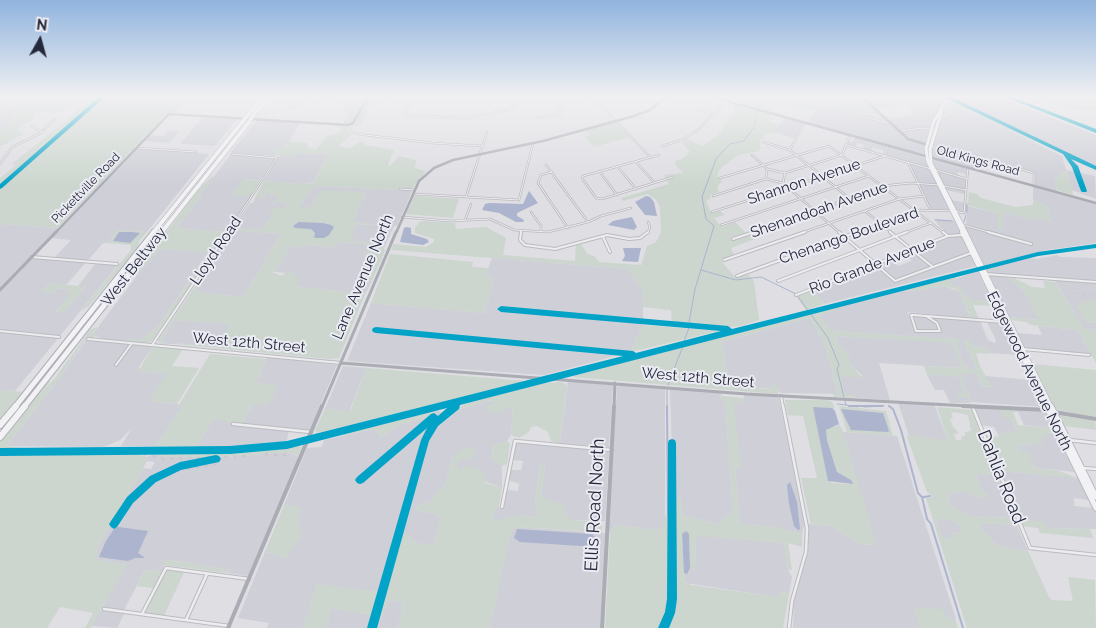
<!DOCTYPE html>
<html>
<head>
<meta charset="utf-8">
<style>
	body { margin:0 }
	#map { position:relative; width:1096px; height:628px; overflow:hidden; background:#dedee3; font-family:Raleway,sans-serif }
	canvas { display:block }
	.north { position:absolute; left:15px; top:15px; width:50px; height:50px; -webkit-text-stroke:4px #ebecf3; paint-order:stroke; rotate:7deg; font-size:14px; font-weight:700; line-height:20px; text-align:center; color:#26283b }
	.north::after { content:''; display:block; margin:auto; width:18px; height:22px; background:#26283b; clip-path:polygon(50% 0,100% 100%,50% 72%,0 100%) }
</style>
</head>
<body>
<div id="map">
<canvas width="1096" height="628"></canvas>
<div class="north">N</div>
</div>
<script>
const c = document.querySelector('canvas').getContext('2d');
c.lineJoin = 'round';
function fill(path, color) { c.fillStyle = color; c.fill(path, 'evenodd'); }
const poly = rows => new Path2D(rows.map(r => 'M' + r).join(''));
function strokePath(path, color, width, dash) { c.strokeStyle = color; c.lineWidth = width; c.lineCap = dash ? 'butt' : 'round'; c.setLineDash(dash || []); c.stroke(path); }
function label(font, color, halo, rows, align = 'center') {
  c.font = font + ' Raleway,sans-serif'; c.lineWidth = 4; c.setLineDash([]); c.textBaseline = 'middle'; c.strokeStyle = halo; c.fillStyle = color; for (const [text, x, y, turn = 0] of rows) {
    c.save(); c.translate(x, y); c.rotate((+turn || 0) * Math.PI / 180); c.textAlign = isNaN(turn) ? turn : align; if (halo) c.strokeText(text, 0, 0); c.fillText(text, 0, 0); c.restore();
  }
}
const built = poly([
	[876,97,946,97,932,122,926,143,910,140,887,119,914,116,909,104,876,109,864,98],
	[946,97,999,97,1096,135,1096,169],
	[0,101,4,101,17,111,6,129,0,131],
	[817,107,860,112,875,116,875,119,889,123,906,138,925,145,925,153,917,153,808,123],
	[963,108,1062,156,1066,170,1095,176,1096,199,1072,190,1066,171,1055,180,1057,191,1035,185,1034,172,994,162,994,159,991,160,986,157,986,160,975,157,975,169,932,156,932,147,940,117,943,118],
	[203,117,237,119,215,146,180,144],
	[785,117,805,123,796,139,774,132],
	[257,120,301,122,289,141,275,156,232,153,231,152],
	[168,131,179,132,169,143,144,141,150,135,163,136],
	[856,137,924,157,950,211,931,210,909,162,883,155,884,151,873,147,871,152,862,149,864,145,857,143,855,147,846,144,848,141,853,142],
	[137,148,209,154,147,232,118,230,107,243,103,243,66,285,49,283,42,291,53,293,58,288,68,289,71,294,56,311,64,313,86,286,78,286,96,263,118,265,15,391,0,390,0,291,33,257,54,258,71,240,51,238],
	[296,153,329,154,313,182,303,184,264,181,280,155,293,157],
	[231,154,276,158,260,180,243,179,252,195,227,232,182,229,178,226,201,197,200,195],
	[933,159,969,168,969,175,958,172,957,175,968,179,965,194,946,190,933,164],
	[315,186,397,190,399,188,413,189,397,226,394,226,386,244,352,241,351,233,356,224,390,226,354,222,353,220,366,193,319,193,312,206,298,210,308,193],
	[1033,186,1096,203,1096,243,1046,250,983,266,964,226,966,226,967,213,957,211,951,200,968,203,968,206,998,214,998,229,1003,230,1003,212,1033,220,1034,216,1051,221,1047,205,1033,200],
	[266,191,278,196,273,205,278,201,287,203,285,208,272,212,272,216,262,230,236,228,235,230,281,234,243,297,196,292,198,285,194,284,250,203,253,203,256,197],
	[935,219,954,220,976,266,824,304,813,290,890,260,898,266,912,261,905,254,951,236,939,226],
	[0,224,58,228,0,289],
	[341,242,385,246,384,249,374,247,366,255,362,280,372,281,365,294,299,287,292,276,294,273,275,272,290,246,305,247,307,245,333,247],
	[160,249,208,252,159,325,142,340,128,339,124,341,104,339,92,335,136,277],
	[1057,255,1060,257,1096,258,1096,301,1089,300,1087,322,1096,323,1096,330,1084,329,1053,278,1005,275,1024,291,1039,320,1009,317,985,268,1026,258,1038,259],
	[492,258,628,269,643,290,643,325,630,352,544,375,347,361,371,303,485,313,494,278,485,277],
	[978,271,989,295,988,301,972,300,963,292,962,288,952,285,950,281],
	[942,286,959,291,963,299,962,301,970,315,965,318,907,312,909,316,980,321,988,340,995,343,996,340,987,322,1002,323,1019,355,989,353,987,348,972,346,963,340,977,370,969,369,964,364,956,344,958,339,834,331,829,329,819,316,837,309,834,308,903,290,917,291],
	[809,318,817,329,819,335,823,338,838,394,781,393,776,389,729,386,722,342],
	[175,320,230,324,217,346,176,343,175,344,166,344,167,343,161,340],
	[1038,326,1077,330,1092,356,1025,350,1017,333,1042,335],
	[835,336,947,342,952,343,962,368,879,363,890,400,856,398,855,396,845,394,840,377,862,377,862,375,852,366,847,353,840,347],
	[86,340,153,346,139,367,140,372,167,373,150,401,183,405,156,446,121,446,132,428,120,440,103,447,7,446,61,376],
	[267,357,337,365,310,429,308,431,242,424,253,405,278,386,256,383],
	[343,366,366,368,349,412,325,409],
	[962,373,975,373,982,386,989,387,992,387,985,376,1032,380,1045,407,972,402,960,374],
	[937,374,959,377,965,393,956,393,967,397,970,403,950,403,944,390,935,390,927,375,936,376],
	[568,381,613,385,609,447,560,443],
	[620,385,665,388,665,526,657,530,615,525,610,532,608,531,617,388],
	[670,389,722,393,720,398,725,401,733,513,721,519,720,525,683,515,680,499,676,502,673,481],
	[744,395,777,397,779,399,804,523,802,534,775,527,740,524,735,469,734,402,744,402],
	[493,400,492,403,513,403,511,435,507,441,493,445,492,460,502,466,502,488,456,470,457,462,463,459,453,456,445,485,436,493,431,502,417,506,415,510,438,515,440,519,434,543,429,545,416,543,409,536,404,536,400,540,385,593,317,584,303,628,267,628,269,623,238,618,265,552,287,558,298,528,300,507,284,505,307,448,322,447,324,440,374,429,381,438,399,425,430,416,437,410,450,417,459,409],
	[898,402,934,404,948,441,909,436],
	[975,407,998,407,1011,419,1017,432,998,434,994,427,982,425],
	[1016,408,1047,412,1054,428,1024,425],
	[213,419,230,421,231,424,289,431,286,444,251,447,197,446],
	[843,432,897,436,956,619,947,618,914,607,920,628,793,628,794,600,808,550,808,524,832,526,859,544,876,545],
	[1054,432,1075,472,1036,468,1020,450,1018,444,1034,446,1034,443,1042,444,1041,436],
	[518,442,607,451,609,453,605,521,571,520,541,498,545,464,541,463,535,499,537,517,518,515,498,523,493,522,495,508,499,505,500,509,503,509,506,490,518,491,519,484,509,480,510,470,521,470,523,461,512,460,515,443],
	[287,452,299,457,249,574,247,576,228,573,230,570,166,559,162,571,145,570,124,610,103,607,126,565,97,560,97,548,143,468,151,469,155,462,147,461,147,457,153,454,168,457,227,457],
	[1000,471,1079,478,1089,500,1074,498,1074,506,1094,508,1096,513,1096,529,1047,528,1044,522,1025,520,1015,509],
	[976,474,998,475,1015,518,969,516,951,505,948,493,963,492,982,498,987,496,981,488],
	[940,518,956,522,960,527,962,534,952,533,953,538,944,538,941,536,936,520],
	[981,523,1017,525,1028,551,998,546,980,528],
	[517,527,605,533,600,628,490,628,510,532],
	[696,537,717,537,784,543,788,570,792,577,789,594,783,591,777,597,685,583,684,573,687,573,690,568,695,571],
	[392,600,401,602,403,606,398,628,375,628,378,626,388,602],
	[331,608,371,615,368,628,326,628],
	[101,610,124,614,117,628,92,626]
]);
const green = poly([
	[9,97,100,97,0,184,0,178,16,165,12,164,71,116,81,105,71,106,62,112,50,115,49,112,37,113,33,117,35,120,29,121,18,129,24,134,0,147,0,131,6,129,17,111,4,101],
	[104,97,176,98,170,113,166,115,57,228,0,224,0,189],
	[391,97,411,97,410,100,401,99,370,106,360,125,351,127,367,100],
	[737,97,789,97,792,99,859,97,886,121,874,119,875,115,861,112,859,115,828,107,817,107,815,110,779,105,773,105,771,112,736,102],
	[348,100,364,101,352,123,343,124,349,113,342,112],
	[953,101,1035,139,1036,141,1035,142,963,108,941,117,946,110,950,109,947,106],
	[727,102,772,114,769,118,770,122,779,125,774,132,766,134,760,141,760,151,738,155,720,169,717,175,722,182,717,186,719,192,710,195,711,198,706,201,711,213,720,211,725,215,714,218,721,227,735,222,746,233,731,237,733,240,757,234,760,237,731,248,734,255,721,261,736,278,748,274,754,281,759,320,741,326,726,327,672,323,671,310,643,307,642,290,628,269,392,250,393,244,426,247,434,242,434,239,415,233,415,228,421,221,455,223,456,229,486,227,506,238,503,255,575,261,576,245,582,245,587,254,594,256,599,262,641,265,647,246,656,242,661,232,660,207,656,200,648,194,623,201,621,198,669,184,664,175,683,173,675,164,676,160,682,159,690,152,682,143,687,139,702,146,718,135,734,111,734,107],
	[616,122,630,137,594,147,585,137,590,136,585,130],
	[340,125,349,125,348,131,352,134,339,146,350,149,359,142,363,141,365,145,394,150,388,165,390,166,399,156,416,160,415,168,426,171,412,189,399,188,397,190,315,186,308,193,299,209,312,206,319,193,323,190,366,192,354,222,395,226,356,224,352,233,354,235,352,241,386,244,385,246,341,242,333,247,307,245,305,247,290,246,275,272,269,271,282,276,286,272,294,272,293,276,300,278,299,287,365,294,339,358,329,359,175,344,175,343,217,346,229,324,175,320,161,340,167,342,166,344,159,343,158,340,196,285,198,285,196,292,243,297,281,234,234,230,235,228,262,230,272,216,272,212,267,211,269,209,285,208,287,203,278,201,272,206,278,196,270,194,270,191,267,192,266,196,264,198,256,197,252,203,264,181,303,184,313,183,329,154,296,153,293,157,276,155,277,153,271,152,273,149,283,148,289,141,307,143,308,148,316,150,326,136,336,134,343,129,337,127],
	[1066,170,1072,190,1073,195,1057,190,1055,180],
	[212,176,214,177,200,195,201,197,178,226,182,229,227,232,152,341,145,343,124,341,128,339,142,340,159,325,208,253,160,249,136,277,142,264,193,196],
	[243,179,260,180,250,196,233,196,234,192],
	[969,192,977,194,981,198,1015,207,1033,205,1033,200,1047,205,1051,221,1034,216,1034,221,1004,212,1003,230,998,229,998,214,968,205],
	[414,196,459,199,453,218,406,214],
	[118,230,147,232,139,241,138,247,89,306,81,311,131,250,131,245,107,243],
	[374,247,384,249,385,251,372,281,362,280,359,274,366,255,363,252],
	[390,254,473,262,472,267,488,268,486,277,494,278,485,313,371,303],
	[955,277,956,279,950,281,952,285,962,288,963,292,972,300,987,301,989,295,994,306,973,305,979,319,965,318,965,316,970,315,970,313,961,301,963,299,959,291,956,289,942,286,917,291,903,290],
	[1007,278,1014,278,1032,287,1045,288,1043,281,1055,282,1084,329,1096,330,1096,363,1077,330,1031,325,1026,322,1012,320,1010,317,1038,320,1024,291],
	[49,283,78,286,86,286,64,313,56,312,70,294,66,293,68,289,58,288,53,293,41,292],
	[813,290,824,304,806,310,796,296],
	[1089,300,1096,301,1096,323,1087,322,1083,319,1076,306],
	[834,308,838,309,819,316,829,329,834,331,958,339,960,342,956,344,964,364,969,369,977,370,963,340,970,340,972,346,987,348,989,354,976,353,980,366,992,387,982,386,975,373,961,374,972,402,970,403,967,397,958,397,956,393,965,393,958,377,937,374,936,376,927,375,924,366,962,368,951,343,835,336,840,347,847,353,852,366,862,377,840,377,845,394,855,396,856,398,834,397,833,394,838,393,823,339,819,335,817,329,809,318,722,342,729,386,770,389,772,384,777,384,778,394,573,377,576,374],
	[643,325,719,331,630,352],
	[97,327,92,334,96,335,95,337,85,340,61,376,7,446,24,448,0,448,0,441,48,380,50,382,39,396,55,378,90,330],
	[153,346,183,349,172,366,199,368,177,404,149,401,167,373,140,372,139,370],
	[210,354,266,359,256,383,278,386,269,404,253,405,242,424,213,419,197,446,156,446,182,406,179,405],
	[1032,364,1096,370,1096,418,1055,409],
	[366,368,525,381,317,433,315,430,325,409,350,412],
	[560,382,567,385,560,443,551,441,548,432,537,426,531,427,529,432,519,438,511,435,513,404,502,413,494,413,486,410,486,406,492,403,492,400,459,409,450,417,445,416,465,404,544,383],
	[0,390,23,392,0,421],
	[721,396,744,398,744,402,734,403,741,466,735,470,740,524,775,527,802,534,802,547,788,543,792,570,788,570,784,543,717,537,696,537,695,572,690,568,689,534,682,534,685,583,691,585,777,597,783,591,789,594,783,628,668,628,673,616,676,593,676,502,680,499,683,515,719,525,721,519,733,513,725,401,720,399],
	[785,400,828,400,832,402,835,409,815,407,822,447,831,483,850,484,851,480,837,472,825,433,828,428,835,427,839,424,843,432,877,545,859,544,832,526,811,524,801,478,817,478,803,416,788,415],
	[839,406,886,411,893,436,847,432],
	[844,409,849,410,883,413,849,427],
	[937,407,972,410,995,472,995,475,976,474,981,488,987,496,981,498,963,492,949,493,951,505,969,516,1013,518,1017,525,982,523,980,528,998,546,1028,551,1049,597,1052,600,1073,601,1068,577,1095,580,1096,628,967,628,926,498,933,497,927,492,907,437,910,435,948,441],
	[954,412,968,415,971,431,965,432,965,436,962,436,961,440,956,440,954,434,959,433,953,427,950,419,953,418,951,414],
	[940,518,956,522,960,527,961,534,952,533,952,538,944,538,941,536,936,520],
	[1000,409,1017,410,1018,412,1013,412,1018,425,1053,428,1054,432,1042,436,1043,444,1034,443,1034,446,1018,444,1020,450,1028,452,1035,468,1059,471,1077,478,1000,471,987,436,999,437,998,434,1017,432,1011,419,1004,418],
	[437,410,430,416,399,425,381,438,374,429,341,436,345,433],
	[1059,415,1095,421,1096,430,1064,426],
	[507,441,510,444,507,464,502,466,492,460,493,445],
	[298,446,302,447,298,456,287,452,227,457,168,457,153,454,258,451],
	[466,447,476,448,476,453,469,459,463,459,457,462,457,470,460,470,466,465,484,471,485,483,502,488,499,505,495,509,493,522,498,523,500,519,518,515,536,517,535,499,541,463,545,464,541,498,546,498,564,506,567,516,572,520,602,522,602,532,518,527,511,532,490,628,398,628,403,606,401,602,392,600,388,602,378,626,375,628,400,540,404,535,409,536,416,543,429,545,434,543,440,518,438,515,414,510,416,506,431,502,436,493,445,485,453,456],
	[135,453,147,457,147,461,97,548,97,560,127,565,91,628,85,628,93,613,60,607,47,628,0,628,0,455],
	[284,505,300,507,298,528,303,533,287,558,265,552],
	[1015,509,1021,509,1025,520,1044,522,1047,528,1090,529,1093,538,1040,533,1038,528,1022,526],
	[665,515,670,517,669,593,666,616,659,628,605,628,610,532,615,525,657,530,665,526],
	[166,559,230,570,228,573,163,565],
	[168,569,185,570,164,616,145,613,145,611,166,571],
	[145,570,162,571,154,588,137,586],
	[317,584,379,592,371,615,331,608,326,628,303,628],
	[914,607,943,609,947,618,955,619,958,628,920,628]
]);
const water = poly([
	[529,191,538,203,517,213,517,216,524,220,523,222,516,222,499,213,482,210,485,204,489,203,523,204],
	[646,196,650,197,654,202,657,216,645,215,635,202],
	[632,217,637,227,634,230,608,225,613,221],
	[299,222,323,223,331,225,334,227,329,235,324,238,316,238,314,237,315,233,311,229,295,228,293,226],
	[407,227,411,228,411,234,427,239,429,242,423,245,400,242,404,228],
	[119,232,132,232,140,233,130,243,113,241],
	[623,248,641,248,638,262,622,261,625,256],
	[813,407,832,408,835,411,839,424,826,430,827,440,837,472,851,480,853,484,828,481],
	[841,409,883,413,889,431,888,432,851,430],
	[790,482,797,502,800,529,798,530,794,526,789,504,787,485],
	[118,527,148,531,138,553,145,558,135,558,128,561,99,557,106,541,114,529],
	[517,529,592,534,596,538,595,541,594,545,581,546,520,542,514,538],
	[686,531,689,534,690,568,687,574,684,573,682,534]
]);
const streamFar1 = poly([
	[0,99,28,102,74,97],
	[758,108,765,97],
	[967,205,967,213],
	[935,220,952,221],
	[964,222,966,215],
	[701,270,736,280,761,277,796,294],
	[797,295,809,312],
	[810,313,828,338,839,365,837,369,844,397],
	[689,323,695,289,714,226,706,219,702,197,716,159,730,144,744,141,755,125,755,115,758,110],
	[683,344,689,328],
	[668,385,683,346],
	[667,389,667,407],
	[845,401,846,405,857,407],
	[837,404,846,405],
	[865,407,883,406]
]);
const stream = poly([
	[667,406,668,515],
	[849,406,883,406],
	[889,406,893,409,901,430,918,493,922,497,927,519,931,524,963,628],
	[924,497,930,496]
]);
const streetFar2 = poly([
	[412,97,405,115,465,118,513,109,514,107,506,97],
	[593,97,651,158],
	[1045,97,1071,107,1096,109],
	[277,98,367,99],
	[792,98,798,97],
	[865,99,880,97],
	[0,102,7,97],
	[828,107,891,124],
	[290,108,294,108,300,99],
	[698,110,714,114],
	[169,114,189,97],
	[537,118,560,114,561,112,557,107,559,105,591,97],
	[887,120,933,113,942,97],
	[351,124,351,131,357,134,432,143,482,146],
	[32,126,41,132],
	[900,131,922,128,933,130],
	[763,142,790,150,849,198],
	[846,145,931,169],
	[662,146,682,140,698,130,726,101],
	[931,146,1031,172,1034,174,1034,185],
	[137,148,196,152],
	[790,150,804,123],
	[659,155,583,176,582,178,596,198,602,199,673,177],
	[752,155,767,169,785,173,842,155,850,135],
	[636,162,654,182],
	[908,162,930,209],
	[0,164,12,147,39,134,55,119],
	[546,165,588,222],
	[617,166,636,189],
	[936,170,967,179],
	[599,171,617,195],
	[552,172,541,175,538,183,568,228],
	[720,178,829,146,944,233],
	[766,179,767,170],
	[783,183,785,173],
	[944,186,966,190],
	[400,189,414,190],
	[414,194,519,200,533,143],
	[713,196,766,179,783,183,840,233],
	[466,197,487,132],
	[865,211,892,233],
	[955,211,964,213,968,167],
	[531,212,541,226,541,231],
	[712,212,885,156,888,145],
	[402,217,450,221,490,219,514,230,548,232,588,222,601,216,631,208],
	[465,220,471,204],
	[721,225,869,176],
	[963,225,992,233],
	[227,233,277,158,232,154],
	[521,233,521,231],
	[648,233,650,227,648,222],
	[750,233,891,185,911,183,939,185],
	[801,233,899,199,924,196],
	[854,233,917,210,951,211],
	[904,233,931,223]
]);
const streetFar1 = poly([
	[521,232,520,240,525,245,555,249,607,235,629,239,640,238,648,232],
	[839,232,895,281,971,253],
	[890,232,933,267],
	[943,232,948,236],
	[988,232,1031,244],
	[603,237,610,252],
	[733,239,754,232],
	[32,257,117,264],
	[724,260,805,232],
	[986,274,1096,282],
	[737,276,857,232],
	[778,281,907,232],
	[796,295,948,236,962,235],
	[926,316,937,323,940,331,916,331,911,315,913,315,1004,322],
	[0,331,59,337],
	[88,339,341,363],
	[152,345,228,232],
	[1023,349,1089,355],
	[116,365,132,343],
	[781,396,783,407]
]);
const street = poly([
	[783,406,807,528,806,552,792,601,789,628],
	[973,408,1030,548,1096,555],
	[233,424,311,432],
	[1069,440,1096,443],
	[1083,468,1096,469],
	[502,507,515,441,612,450],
	[104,609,229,626],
	[142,614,166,568,249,579],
	[186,620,207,574]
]);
const secondaryFar2 = poly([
	[712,97,1096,203],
	[862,97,908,139,928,145],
	[55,233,169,114,348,125,353,123,367,99,387,97],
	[396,233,419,181,434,168,453,160,543,141,634,116,650,110,666,97]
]);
const secondaryFar1 = poly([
	[0,290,56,232],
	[341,363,746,394,987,407],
	[322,407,396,232],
	[614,407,615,383]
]);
const secondary = poly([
	[963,406,1048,410],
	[1054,412,1096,419],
	[228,628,322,406],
	[602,628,614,406]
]);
const primaryFar2 = poly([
	[947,99,934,121,926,149,928,162,963,233],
	[942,110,930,149,931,163,966,233]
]);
const primaryFar1 = poly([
	[962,232,1047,407],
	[965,232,1051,407]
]);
const primary = poly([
	[1046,406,1096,508],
	[1051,406,1096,497]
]);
const highwayFar2 = poly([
	[247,116,262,97],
	[252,117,268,97],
	[153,233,243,121],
	[161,233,249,122]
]);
const highwayFar1 = poly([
	[15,407,154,232],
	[24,407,162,232]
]);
const highway = poly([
	[0,425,16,406],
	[0,437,25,406]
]);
const railFar1 = poly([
	[947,97,1096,168],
	[1008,97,1096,131],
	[1067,157,1075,166,1084,191],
	[0,187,102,97],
	[1071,293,1096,295],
	[501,309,733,328],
	[1084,327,1096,328],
	[376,330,638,354],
	[437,407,1038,254,1096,246]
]);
const rail = poly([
	[0,452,230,450,287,445,442,406],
	[144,454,163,459,245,456],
	[265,454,292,456],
	[187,469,218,464],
	[360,480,436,416],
	[114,524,130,500,148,483,166,472,192,463],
	[372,628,425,440,435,423,456,406],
	[663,628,670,613,672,599,672,443]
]);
const primaryBridge = poly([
	[949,100,951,97]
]);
const highwayBridge = poly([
	[243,121,247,116],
	[249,122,252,117]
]);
const rail1 = poly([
	[99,97,105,97,2,188,0,189,0,184,99,97],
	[944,97,951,97,1096,166,1096,170,1071,159,1078,166,1087,191,1086,192,1082,192,1081,191,1072,167,1063,154,944,97],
	[1005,97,1012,97,1096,129,1096,133,1005,97],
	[1096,244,1096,248,1038,256,460,405,459,409,438,426,429,441,377,628,367,628,421,440,427,428,363,483,360,484,357,483,355,480,357,477,431,414,434,413,438,416,447,408,287,449,230,454,0,456,0,448,230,446,287,441,623,356,376,333,373,332,372,330,373,328,376,327,633,351,636,353,721,331,501,312,497,309,501,306,728,326,732,329,1038,252,1096,244],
	[672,439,675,440,676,443,677,599,675,613,669,628,658,628,665,612,667,599,668,443,669,440,672,439],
	[216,455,219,456,221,459,219,462,181,470,156,482,133,503,117,527,114,529,111,527,109,524,127,497,150,476,180,462,216,455]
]);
const farStreetnames = [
	["Old Kings Road",978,161,15],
	["Pickettville Road",86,188,-46]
];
const streetNames = [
	["Shannon Avenue",804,182,-18],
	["Shenandoah Avenue",819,210,-19],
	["Chenango Boulevard",849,236,-19],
	["Lloyd Road",216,251,-56],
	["Rio Grande Avenue",872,266,-21],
	["West Beltway",134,267,-52],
	["Lane Avenue North",363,277,-67],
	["West 12th Street",249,343,5],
	["Edgewood Avenue North",1029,371,64],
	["West 12th Street",698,378,5]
];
const nearStreetnames = [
	["Dahlia Road",1001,477,68],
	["Ellis Road North",595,505,-87]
];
fill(built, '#cecfd7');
fill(green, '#ccd6ce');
fill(water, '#acb4ce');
strokePath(streamFar1, '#acb4ce', 1);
strokePath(stream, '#acb4ce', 2);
strokePath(streetFar2, '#bbbbc0', 2.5);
strokePath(streetFar1, '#bbbbc0', 4);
strokePath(street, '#bbbbc0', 4.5);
strokePath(primaryFar2, '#babbc1', 4.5);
strokePath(primaryFar1, '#babbc1', 5.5);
strokePath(primary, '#babbc1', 7);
strokePath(highwayFar2, '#b0b1b8', 5);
strokePath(highwayFar1, '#b0b1b8', 7);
strokePath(highway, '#b0b1b8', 8);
strokePath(streetFar2, '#ededf0', 1);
strokePath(streetFar1, '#ededf0', 2);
strokePath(street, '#ededf0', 2.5);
strokePath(secondaryFar2, '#abacb4', 2.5);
strokePath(secondaryFar1, '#abacb4', 3);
strokePath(secondary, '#abacb4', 4);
strokePath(primaryFar2, '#f2f2f4', 3);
strokePath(primaryFar1, '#f2f2f4', 4);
strokePath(primary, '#f2f2f4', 5);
strokePath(highwayFar2, '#f2f2f4', 4);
strokePath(highwayFar1, '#f2f2f4', 5);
strokePath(highway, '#f2f2f4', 6);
strokePath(railFar1, '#c6c7cb', 1, [2, 4]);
strokePath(rail, '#c6c7cb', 2, [3, 6]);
strokePath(primaryBridge, '#babbc1', 4.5, []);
strokePath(highwayBridge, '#b0b1b8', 5, []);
strokePath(primaryBridge, '#f2f2f4', 3);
strokePath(highwayBridge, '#f2f2f4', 4);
fill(rail1, '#02a3c7');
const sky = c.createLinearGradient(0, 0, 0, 185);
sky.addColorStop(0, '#90b4de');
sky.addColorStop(0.52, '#f0f0f2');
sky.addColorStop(1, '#f0f0f200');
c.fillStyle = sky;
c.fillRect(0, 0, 1096, 185);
label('12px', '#26283b', '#ebecf3', farStreetnames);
label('15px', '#26283b', '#ebecf3', streetNames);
label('18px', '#26283b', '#ebecf3', nearStreetnames);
</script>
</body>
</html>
